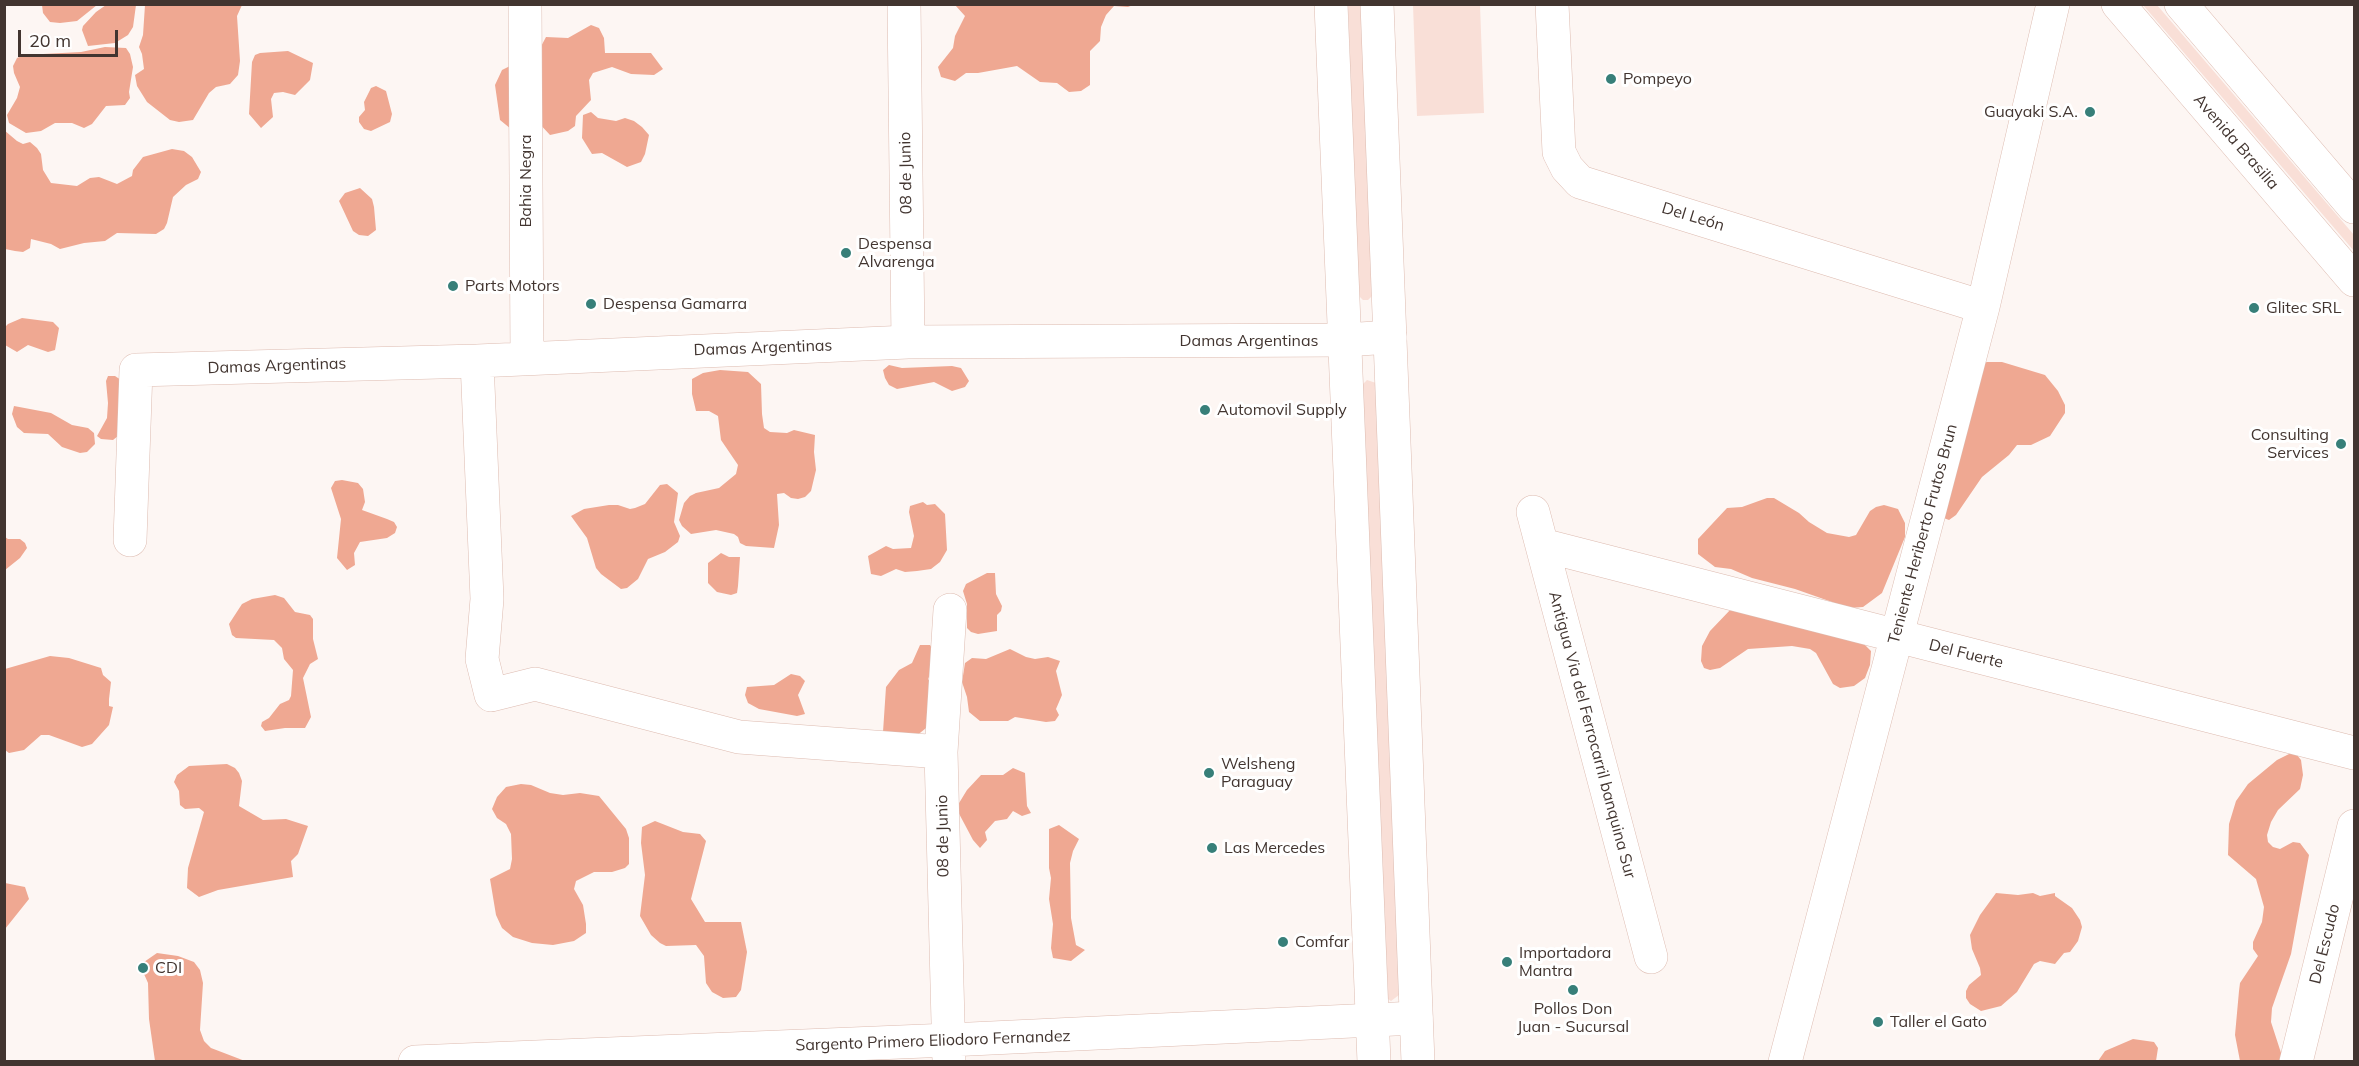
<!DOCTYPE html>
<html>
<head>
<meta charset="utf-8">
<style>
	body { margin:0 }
	#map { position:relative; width:2359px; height:1066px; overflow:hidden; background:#fdf6f3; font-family:Mulish,sans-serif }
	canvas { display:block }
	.frame { position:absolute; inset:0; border:6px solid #423530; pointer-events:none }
	.scale { position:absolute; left:18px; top:30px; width:100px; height:27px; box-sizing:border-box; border:3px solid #423530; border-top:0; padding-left:8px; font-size:18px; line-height:21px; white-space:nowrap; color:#423530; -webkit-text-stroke:4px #fff; paint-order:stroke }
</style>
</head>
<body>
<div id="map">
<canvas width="2359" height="1066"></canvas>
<div class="frame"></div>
<div class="scale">20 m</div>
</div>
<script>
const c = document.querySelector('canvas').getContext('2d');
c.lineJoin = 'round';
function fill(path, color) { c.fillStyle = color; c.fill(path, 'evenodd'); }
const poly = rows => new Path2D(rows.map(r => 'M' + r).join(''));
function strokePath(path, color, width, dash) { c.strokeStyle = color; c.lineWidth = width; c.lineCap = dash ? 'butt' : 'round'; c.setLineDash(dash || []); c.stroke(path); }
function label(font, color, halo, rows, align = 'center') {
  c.font = font + ' Mulish,sans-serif'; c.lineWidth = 6; c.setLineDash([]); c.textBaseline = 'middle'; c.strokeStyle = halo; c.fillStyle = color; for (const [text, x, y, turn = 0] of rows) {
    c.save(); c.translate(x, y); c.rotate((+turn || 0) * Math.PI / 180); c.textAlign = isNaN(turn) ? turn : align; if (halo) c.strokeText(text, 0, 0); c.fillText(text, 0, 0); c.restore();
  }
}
const green = poly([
	[1348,5,1362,5,1373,295,1368,300,1363,300,1358,295],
	[1413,5,1480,5,1484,113,1417,116],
	[2143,5,2157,5,2354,235,2354,251],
	[1367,380,1376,383,1399,995,1391,1001,1388,999,1362,385]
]);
const forest = poly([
	[42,5,43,4,97,5,77,21,60,23,50,22,43,13],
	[106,5,136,5,133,27,128,35,115,43,88,46,82,30,83,26,96,12],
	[145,5,242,5,237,16,240,61,238,75,230,84,216,87,209,93,193,120,179,122,170,120,147,102,137,86,135,75,144,69,142,54,139,47,143,35],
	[955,5,1133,5,1128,7,1114,6,1106,15,1101,27,1100,41,1090,51,1090,85,1081,91,1069,92,1057,83,1040,82,1017,66,978,73,966,73,955,81,941,77,938,67,953,48,955,36,965,16],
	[591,25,599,28,604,38,605,53,651,53,663,69,654,75,631,74,612,67,593,73,589,80,591,100,576,116,575,126,568,131,550,135,537,121,537,54,546,37,568,38],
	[105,47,126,48,130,54,133,67,129,92,130,98,125,105,106,106,92,124,84,128,72,123,55,123,41,131,26,133,9,123,7,115,17,98,20,87,14,73,13,66,17,58,24,55,81,52],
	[288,51,313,63,310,80,295,95,283,92,274,93,271,99,273,117,261,128,249,114,252,62,255,55,260,53],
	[510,66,511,129,500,120,495,85,502,70],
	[376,86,386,91,392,114,390,122,371,131,364,129,359,122,359,117,365,110,364,102,371,88],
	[591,112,598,118,616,121,625,118,634,121,642,127,649,135,645,154,641,162,627,167,602,153,592,154,582,138,583,115],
	[4,130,17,141,23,144,30,142,37,148,41,154,43,170,51,183,77,186,90,178,99,177,117,184,132,176,133,170,143,157,172,149,184,151,192,157,201,172,198,179,186,185,173,197,167,223,164,229,156,234,117,233,105,241,84,243,60,249,51,244,31,239,30,248,23,252,15,251,5,249],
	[360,188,372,199,374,207,376,230,368,236,359,235,353,231,339,201,345,193],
	[22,318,53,322,59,328,55,350,48,352,28,345,17,352,5,345,5,327,8,324],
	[1987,362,2002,362,2045,375,2058,391,2065,405,2065,413,2050,436,2031,445,2017,445,2009,455,1982,477,1956,515,1949,520,1941,517,1981,364],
	[889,365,902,368,952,366,961,368,969,381,965,387,952,391,934,382,897,389,889,385,885,378,883,370],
	[720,370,748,372,761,384,762,414,764,428,770,432,787,433,794,430,815,435,814,452,816,470,811,491,805,497,798,499,791,498,784,493,777,494,779,525,774,548,746,546,740,543,738,537,734,534,716,530,691,534,682,526,679,520,684,503,690,496,696,493,719,488,736,474,738,465,721,440,718,416,709,411,696,411,692,394,692,379,703,373],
	[108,376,115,376,121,380,123,432,113,440,101,439,97,436,107,418,108,403,106,381],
	[14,406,51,413,72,425,88,428,94,433,95,444,87,452,80,453,62,447,48,434,24,433,17,427,12,414],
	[342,480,358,483,363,489,365,502,362,510,387,519,394,522,397,527,395,533,387,538,360,542,354,553,355,565,347,570,337,558,341,519,331,488,335,481],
	[667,484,678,493,674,522,680,536,678,542,665,552,648,559,638,579,627,588,621,589,601,574,596,568,587,538,571,516,584,509,609,505,618,505,630,509,635,508,645,504,660,485],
	[1767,498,1774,498,1799,513,1809,522,1827,533,1849,537,1856,535,1870,511,1876,507,1884,505,1898,509,1905,523,1905,537,1882,593,1863,607,1849,608,1795,589,1752,578,1731,569,1715,567,1698,554,1698,539,1727,508,1742,507],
	[923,502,927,505,935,504,945,514,947,550,940,562,931,569,917,571,905,572,896,569,881,576,871,574,868,556,886,546,893,549,911,548,914,536,909,512,910,506],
	[5,537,8,539,20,539,25,543,27,548,20,558,5,570],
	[721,553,729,557,740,557,738,586,737,593,731,595,717,592,708,583,708,563],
	[987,573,995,573,996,594,1002,606,1001,611,997,615,997,631,978,634,971,632,967,628,967,604,963,591,966,584],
	[275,595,284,598,295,612,310,615,313,619,313,639,318,659,310,664,303,678,311,717,305,728,285,728,265,731,261,726,262,722,269,718,280,704,289,700,291,696,293,670,284,659,282,648,274,640,236,638,232,635,229,624,242,604,252,599],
	[1731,609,1861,641,1871,651,1870,665,1865,678,1854,686,1840,688,1833,684,1816,653,1810,649,1792,646,1748,649,1720,668,1710,670,1704,668,1701,661,1702,646,1710,631],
	[920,645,930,645,933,650,930,675,928,679,936,690,931,724,915,737,883,732,886,687,899,670,912,663],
	[1010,649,1026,657,1035,659,1048,657,1060,661,1056,671,1062,695,1056,709,1059,715,1055,721,1046,722,1015,717,1008,721,980,721,969,712,967,697,962,682,965,663,972,658,986,659],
	[50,656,69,658,101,668,103,675,111,682,109,699,109,706,113,707,109,725,92,744,82,747,49,735,41,735,24,750,9,753,5,750,5,669],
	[791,674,800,676,805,681,798,695,805,714,797,716,759,709,748,703,745,695,747,687,774,685],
	[2291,753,2297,755,2301,760,2303,775,2300,789,2278,810,2271,822,2267,835,2268,842,2273,847,2280,849,2293,842,2300,843,2309,855,2291,954,2272,1008,2271,1022,2282,1056,2282,1061,2240,1061,2235,1035,2239,991,2240,983,2258,956,2253,949,2253,942,2262,922,2264,907,2256,879,2228,855,2229,824,2236,801,2248,784,2277,760],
	[227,764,235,768,239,773,242,781,239,806,263,820,286,819,308,826,298,854,291,861,293,877,218,890,199,897,187,888,188,868,204,812,199,808,185,809,180,805,179,791,174,782,177,775,189,766],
	[1013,768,1025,773,1027,806,1031,813,1022,816,1013,811,1007,819,995,821,985,832,987,840,980,848,973,840,956,808,967,790,981,775,1003,775],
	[521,784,531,785,550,793,563,795,580,793,599,796,626,829,629,838,629,864,625,868,612,872,594,872,576,881,574,889,583,905,586,924,586,933,574,941,553,945,532,943,513,937,502,928,496,915,490,879,510,869,512,859,511,834,506,824,497,818,492,809,497,797,506,787],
	[655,821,683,832,700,834,706,841,691,899,705,922,741,922,747,952,741,990,736,997,723,998,712,992,706,983,704,956,696,945,666,946,660,943,651,935,640,916,645,875,641,843,642,827],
	[1059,825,1079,839,1073,851,1070,863,1071,918,1076,945,1085,950,1071,961,1053,958,1051,948,1053,924,1049,899,1051,878,1049,868,1049,829],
	[5,883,25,887,29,899,5,929],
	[1996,893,2018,895,2033,893,2040,896,2055,893,2055,896,2072,908,2080,920,2082,927,2078,941,2070,952,2064,953,2055,964,2040,961,2034,964,2017,992,2001,1006,1981,1011,1970,1004,1966,998,1966,991,1969,985,1981,975,1980,968,1972,949,1970,935,1980,915],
	[157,953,178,956,194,962,200,970,203,983,200,1030,204,1041,211,1048,245,1061,155,1061,149,1019,148,983,144,974,144,962],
	[2133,1039,2154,1042,2158,1048,2156,1061,2098,1061,2105,1051]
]);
const minor = poly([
	[525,4,527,358],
	[904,4,908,342],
	[1552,4,1559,152,1567,168,1580,182,1983,307],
	[477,361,487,599,482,659,491,695,535,684,739,737,941,752],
	[1533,512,1651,957],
	[130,540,136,370,477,361,908,342,1345,340,1390,337],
	[1542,545,2354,753],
	[949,1061,941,752,950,610],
	[415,1062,949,1040,1416,1018],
	[1785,1062,1983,307,2053,4],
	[2296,1062,2354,826]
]);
const primary = poly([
	[2118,4,2354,280],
	[2181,4,2354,207]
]);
const trunk = poly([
	[1331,4,1374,1062],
	[1377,4,1418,1062]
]);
const markers = [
	[1611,79,6,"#377f79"],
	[2090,112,6,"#377f79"],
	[846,253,6,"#377f79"],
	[453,286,6,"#377f79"],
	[591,304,6,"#377f79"],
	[2254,308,6,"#377f79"],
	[1205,410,6,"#377f79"],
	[2341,444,6,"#377f79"],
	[1209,773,6,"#377f79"],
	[1212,848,6,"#377f79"],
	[1283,942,6,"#377f79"],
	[1507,962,6,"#377f79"],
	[143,968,6,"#377f79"],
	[1573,990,6,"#377f79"],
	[1878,1022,6,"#377f79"]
];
const poiNames = [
	["Pompeyo",1623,79],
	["Guayaki S.A.",2078,112,"right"],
	["Despensa",858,244],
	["Alvarenga",858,262],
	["Parts Motors",465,286],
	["Despensa Gamarra",603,304],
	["Glitec SRL",2266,308],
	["Automovil Supply",1217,410],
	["Consulting",2329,435,"right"],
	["Services",2329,453,"right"],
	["Welsheng",1221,764],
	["Paraguay",1221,782],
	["Las Mercedes",1224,848],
	["Comfar",1295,942],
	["Importadora",1519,953],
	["Mantra",1519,971],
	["CDI",155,968],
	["Pollos Don",1573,1009,"center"],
	["Juan - Sucursal",1573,1027,"center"],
	["Taller el Gato",1890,1022]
];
const streetNames = [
	["Avenida Brasilia",2236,142,49],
	["08 de Junio",906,173,-91],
	["Bahia Negra",526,181,-90],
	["Del León",1693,217,17],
	["Damas Argentinas",1249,341],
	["Damas Argentinas",763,348,-2],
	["Damas Argentinas",277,366,-2],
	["Teniente Heriberto Frutos Brun",1923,534,-75],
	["Del Fuerte",1966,654,14],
	["Antigua Via del Ferrocarril banquina Sur",1592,735,75],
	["08 de Junio",943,836,-91],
	["Del Escudo",2325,944,-76],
	["Sargento Primero Eliodoro Fernandez",933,1041,-2]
];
fill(green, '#f9dfd7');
fill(forest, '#efa892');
strokePath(minor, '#ddbbb0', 34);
strokePath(primary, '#ddbbb0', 34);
strokePath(trunk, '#ddbbb0', 34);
strokePath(minor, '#fff', 33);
strokePath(primary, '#fff', 33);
strokePath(trunk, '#fff', 33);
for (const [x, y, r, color] of markers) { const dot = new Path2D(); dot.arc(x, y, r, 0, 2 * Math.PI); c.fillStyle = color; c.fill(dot); strokePath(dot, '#fff', 2); }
label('16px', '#423530', '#fff', poiNames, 'left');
label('16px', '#423530', '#fff', streetNames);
</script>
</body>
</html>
